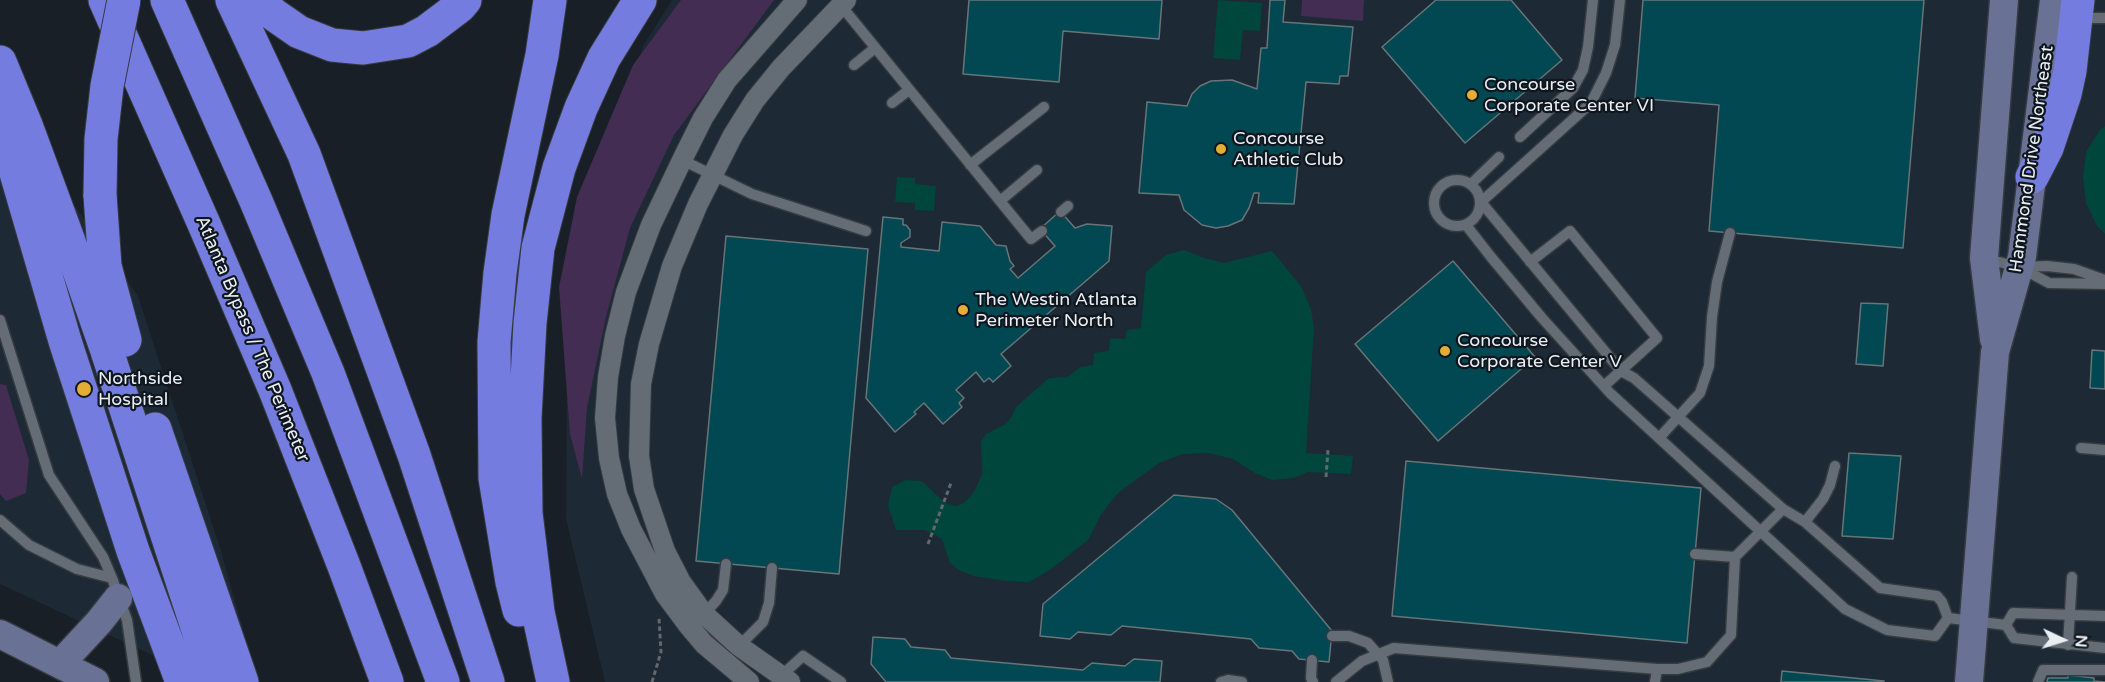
<!DOCTYPE html>
<html>
<head>
<meta charset="utf-8">
<style>
	body { margin:0 }
	#map { position:relative; width:2105px; height:682px; overflow:hidden; background:#181f26; font-family:"Varela Round",sans-serif }
	canvas { display:block }
	.north { position:absolute; left:2033px; top:610px; width:60px; height:60px; -webkit-text-stroke:4px #0f161d; paint-order:stroke; rotate:94deg; font-size:16px; font-weight:700; line-height:24px; text-align:center; color:#e9eef3 }
	.north::after { content:''; display:block; margin:auto; width:21px; height:27px; background:#e9eef3; clip-path:polygon(50% 0,100% 100%,50% 72%,0 100%) }
</style>
</head>
<body>
<div id="map">
<canvas width="2105" height="682"></canvas>
<div class="north">N</div>
</div>
<script>
const c = document.querySelector('canvas').getContext('2d');
c.lineJoin = 'round';
function fill(path, color) { c.fillStyle = color; c.fill(path, 'evenodd'); }
const poly = rows => new Path2D(rows.map(r => 'M' + r).join(''));
function strokePath(path, color, width, dash) { c.strokeStyle = color; c.lineWidth = width; c.lineCap = dash ? 'butt' : 'round'; c.setLineDash(dash || []); c.stroke(path); }
function label(font, color, halo, rows, align = 'center') {
  c.font = font + ' "Varela Round",sans-serif'; c.lineWidth = 4.5; c.setLineDash([]); c.textBaseline = 'middle'; c.strokeStyle = halo; c.fillStyle = color; for (const [text, x, y, turn = 0] of rows) {
    c.save(); c.translate(x, y); c.rotate((+turn || 0) * Math.PI / 180); c.textAlign = isNaN(turn) ? turn : align; if (halo) c.strokeText(text, 0, 0); c.fillText(text, 0, 0); c.restore();
  }
}
const built = poly([
	[672,0,2105,0,2105,682,605,682,566,519,567,350,626,107,643,46],
	[0,99,138,296,221,551,258,682,198,682,154,656,0,584]
]);
const green = poly([
	[681,0,774,0,674,135,630,228,606,317,587,408,582,479,570,434,559,287,577,197,633,65],
	[1302,0,1364,0,1363,21,1301,16],
	[0,384,6,385,29,460,26,493,6,501,0,494]
]);
const water = poly([
	[1218,0,1262,3,1260,31,1243,30,1240,60,1213,58],
	[2105,126,2105,234,2097,226,2086,203,2083,177,2086,152,2100,130],
	[897,177,915,178,915,184,936,186,934,211,915,210,915,203,895,202],
	[1184,250,1204,258,1224,263,1272,251,1301,286,1311,309,1314,328,1306,453,1353,456,1351,474,1308,472,1294,478,1272,480,1255,473,1233,459,1209,453,1183,454,1159,463,1118,493,1102,513,1088,540,1050,570,1029,582,1006,581,974,576,959,570,950,563,942,539,925,530,896,530,888,506,892,487,906,480,922,481,945,503,956,506,965,502,974,492,982,474,981,442,986,434,1004,425,1011,418,1016,407,1049,378,1068,377,1080,367,1093,365,1094,353,1109,351,1110,338,1125,339,1127,330,1141,328,1146,272,1166,255]
]);
const building = poly([
	[969,0,1162,0,1159,39,1063,31,1059,82,963,74,969,0],
	[1270,0,1285,0,1283,22,1353,27,1348,76,1340,76,1339,84,1306,82,1294,204,1258,203,1259,193,1254,193,1249,208,1242,220,1228,226,1216,228,1202,225,1184,210,1179,195,1139,193,1147,102,1187,106,1192,94,1200,86,1211,81,1232,80,1257,89,1261,48,1267,48,1270,0],
	[1436,0,1511,0,1562,60,1465,143,1382,47,1436,0],
	[1643,0,1924,0,1903,248,1709,231,1719,105,1635,98,1643,0],
	[1060,211,1075,228,1087,224,1112,226,1109,261,1001,354,1011,366,993,382,989,378,984,382,976,372,956,390,964,398,959,403,962,407,943,424,924,403,914,412,916,414,895,432,866,398,883,217,903,219,903,225,906,225,910,230,910,237,901,243,901,247,939,251,942,222,980,226,996,245,1006,246,1010,261,1014,266,1010,269,1018,278,1055,246,1040,229,1060,211],
	[726,236,868,249,839,574,696,561,726,236],
	[1453,261,1535,357,1438,441,1355,344,1453,261],
	[1861,303,1888,304,1883,366,1856,364,1861,303],
	[2092,350,2105,351,2105,389,2090,388,2092,350],
	[1849,453,1901,456,1893,539,1842,536,1849,453],
	[1406,461,1701,488,1687,643,1392,616,1406,461],
	[1174,495,1216,499,1232,510,1332,631,1329,662,1299,659,1292,651,1259,648,1251,639,1122,626,1111,635,1078,632,1070,639,1040,636,1043,604,1174,495],
	[873,637,905,639,911,647,945,650,951,658,1083,670,1092,663,1125,666,1134,659,1162,661,1160,682,886,682,871,664,873,637],
	[1782,671,1884,681,1884,682,1781,682,1782,671],
	[2068,675,2094,678,2094,681,2105,682,2047,682,2048,678,2068,678,2068,675]
]);
const path = poly([
	[1326,477,1328,450],
	[928,544,951,483],
	[652,682,661,652,659,618]
]);
const lane = poly([
	[839,3,1000,201],
	[2079,18,2105,18],
	[854,65,875,48],
	[892,103,909,90],
	[1520,137,1573,88,1583,70,1588,47,1593,0],
	[682,160,752,194,866,231],
	[970,165,1044,107],
	[1037,170,1000,201,1031,239,1042,231],
	'1434 203a23 23 0 1 1 46 0a23 23 0 1 1-46 0Z',
	[1471,184,1499,157],
	[1061,212,1068,206],
	[1466,225,1491,257,1542,318,1610,393,1845,609,1887,630,1935,636,1948,618,1942,602,1937,596,1880,588,1805,522,1783,509,1634,378,1621,371,1481,202,1591,103,1606,73,1615,45,1620,0],
	[1987,259,2019,267,2049,283,2105,284],
	[1530,262,1570,231,1657,338,1604,386],
	[2019,267,2047,266,2074,269,2105,280],
	[0,320,49,475,103,557,112,578,127,620,136,682],
	[1659,438,1700,393,1709,366,1712,317,1717,282,1730,233],
	[2081,448,2105,450],
	[0,520,29,545,77,569,112,578],
	[1805,522,1823,499,1830,485,1835,466],
	[1695,554,1735,557],
	[704,614,716,601,723,590,726,564],
	[1948,618,2006,625],
	[2006,625,2014,638,2105,648],
	[2006,625,2013,613,2105,616],
	[1332,636,1349,636,1368,643,1383,660,1388,682],
	[2068,645,2072,577],
	[739,646,763,622,769,603,772,568],
	[1312,660,1311,678,1313,682],
	[781,676,803,656,841,682],
	[1221,682,1228,680,1242,682],
	[1336,682,1362,661,1394,648,1657,669],
	[1655,682,1657,669,1678,669,1707,662,1731,635,1735,557,1783,509],
	[2038,682,2043,670,2105,670]
]);
const street = poly([
	[749,682,704,644,688,625,665,594,631,529,617,494,609,458,605,418,608,377,615,336,626,292,651,225,684,156,703,118,727,80,797,0],
	[790,682,739,646,704,614,681,582,665,551,644,489,639,456,641,384,649,344,672,266,698,204,733,135,755,100,781,68,846,0]
]);
const secondary = poly([
	[1994,339,1984,258,2004,0],
	[0,634,95,682],
	[61,663,99,622,118,598],
	[1969,682,1995,352,2022,257,2054,0]
]);
const highway = poly([
	[105,0,204,224,275,390,344,566,387,682],
	[167,0,256,201,328,373,443,682],
	[232,0,304,154,414,455,488,682],
	[259,0,273,14,299,32,332,45,363,48,408,41,427,31,460,6,465,0],
	[0,62,26,125,67,236,106,348,215,682],
	[0,118,65,341,133,551,182,682],
	[2032,177,2047,148,2065,94,2070,71,2078,0],
	[100,195,105,266,125,340],
	[155,429,242,682],
	[519,610,512,582,495,478,494,342,500,273,508,215,542,55,550,0],
	[553,682,538,612,526,513,525,418,530,323,538,248,559,168,581,108,604,58,640,0]
]);
const highwayBridge = poly([
	[100,195,101,139,107,86,124,0]
]);
const markers = [
	[1472,95,6,"#e4ad35"],
	[1221,149,6,"#e4ad35"],
	[963,310,6,"#e4ad35"],
	[1445,351,6,"#e4ad35"],
	[84,389,8,"#e4ad35"]
];
const poiNames = [
	["Concourse",1484,85],
	["Corporate Center VI",1484,106],
	["Concourse",1233,139],
	["Athletic Club",1233,160],
	["The Westin Atlanta",975,300],
	["Perimeter North",975,321],
	["Concourse",1457,341],
	["Corporate Center V",1457,362],
	["Northside",98,379],
	["Hospital",98,400]
];
const streetNames = [
	["Hammond Drive Northeast",2032,159,-82],
	["Atlanta Bypass / The Perimeter",252,339,67]
];
fill(built, '#1d2934');
fill(green, '#432d53');
fill(water, '#00463c');
fill(building, '#014853');
strokePath(building, '#677578', 1.5);
strokePath(lane, '#363b41', 13);
strokePath(street, '#363b41', 22);
strokePath(secondary, '#363b41', 31);
strokePath(highway, '#363b41', 35);
strokePath(path, '#62686e', 3, [4.5, 3]);
strokePath(lane, '#646d75', 10);
strokePath(street, '#646d75', 20);
strokePath(secondary, '#697295', 28);
strokePath(highway, '#757ce0', 33);
strokePath(highwayBridge, '#363b41', 35, []);
strokePath(highwayBridge, '#757ce0', 33);
for (const [x, y, r, color] of markers) { const dot = new Path2D(); dot.arc(x, y, r, 0, 2 * Math.PI); c.fillStyle = color; c.fill(dot); strokePath(dot, '#0f161d', 2); }
label('18px', '#e9eef3', '#0f161d', poiNames, 'left');
label('18px', '#e9eef3', '#0f161d', streetNames);
</script>
</body>
</html>
